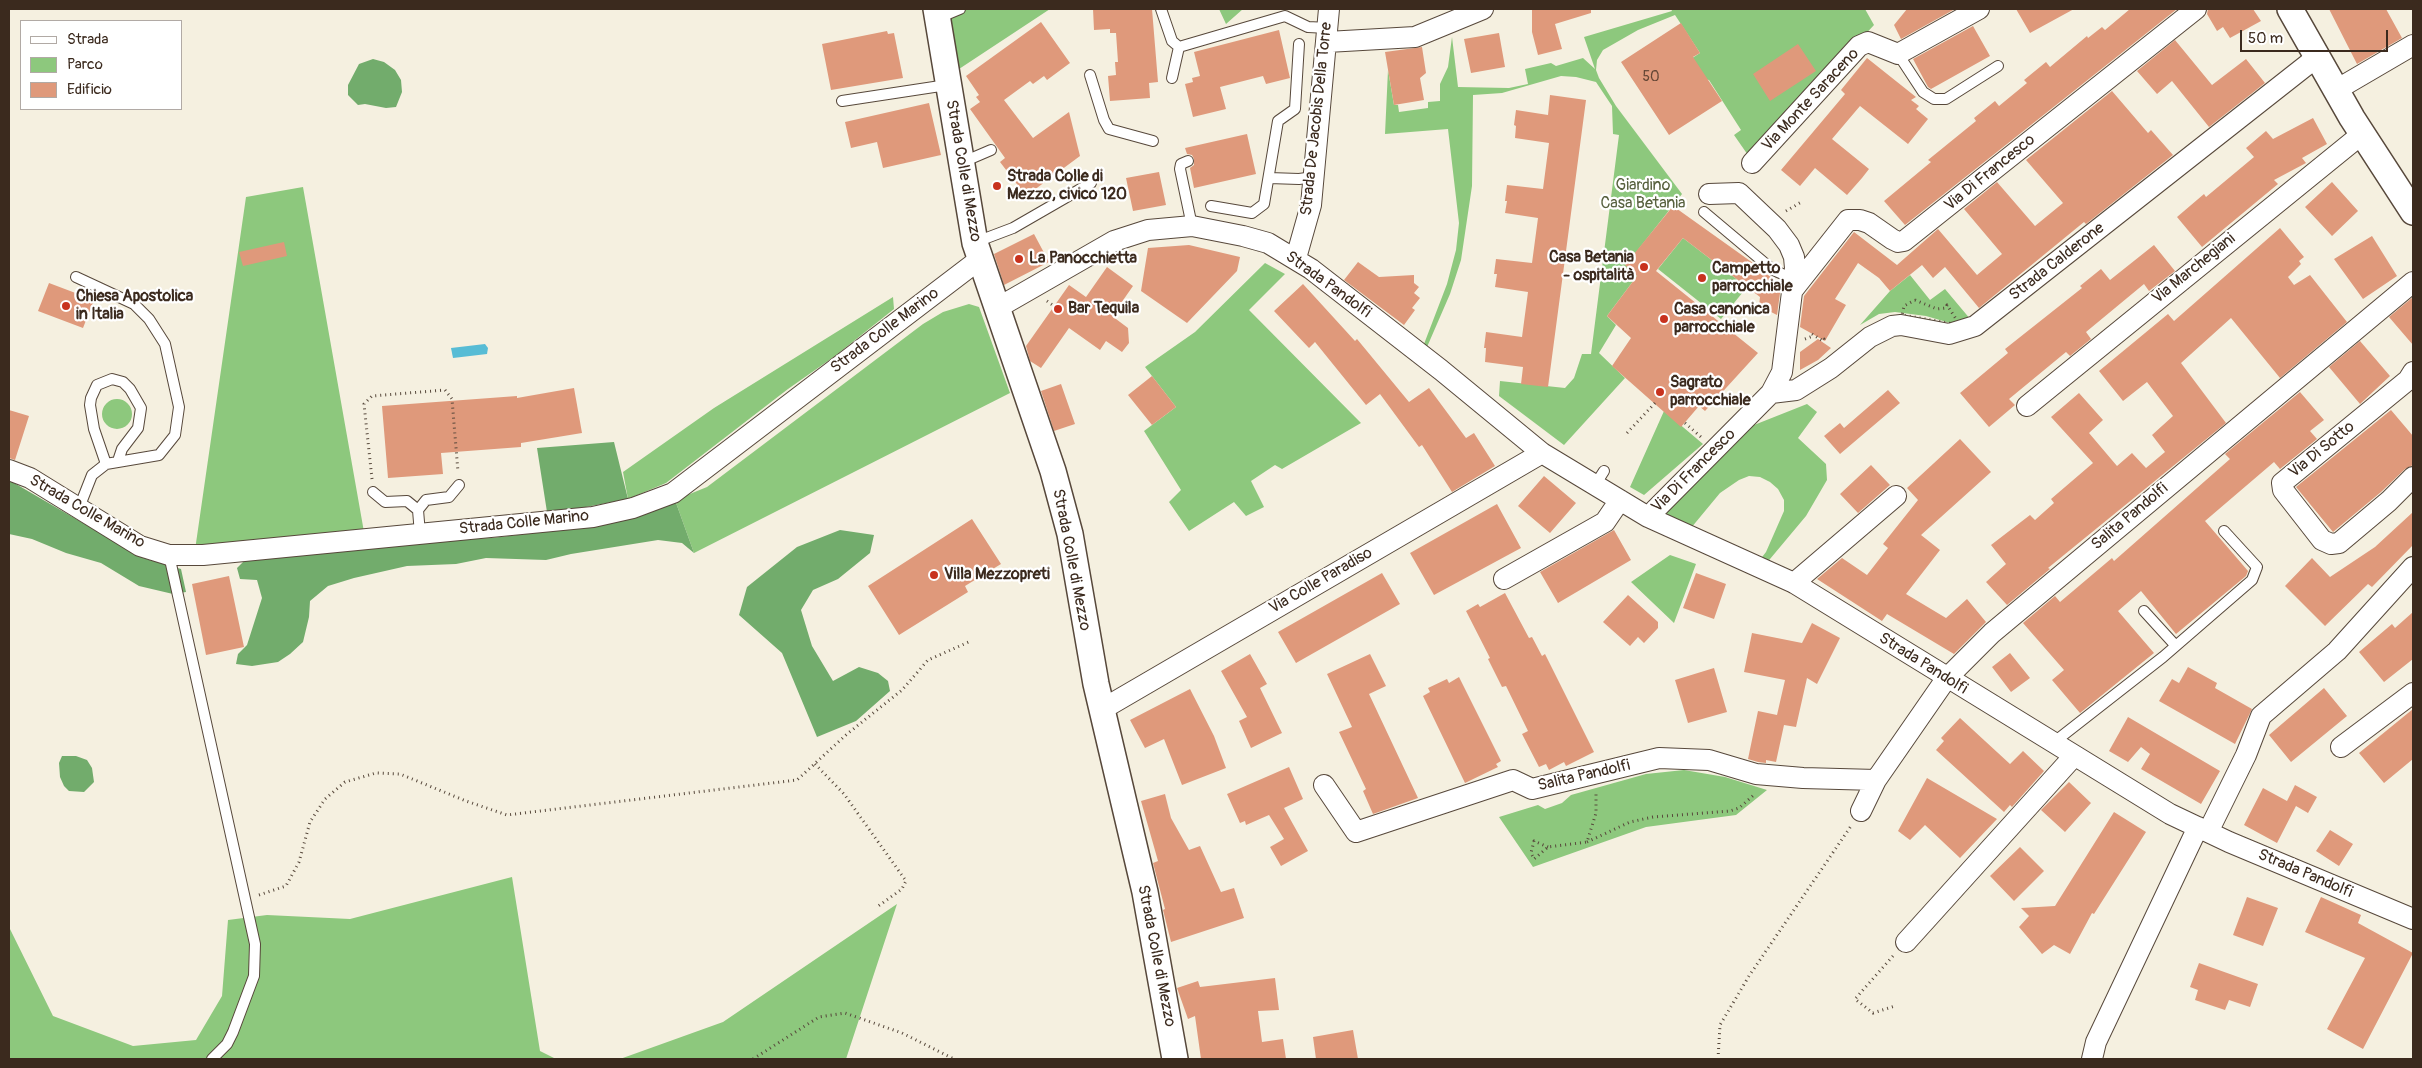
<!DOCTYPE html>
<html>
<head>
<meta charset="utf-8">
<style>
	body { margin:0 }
	#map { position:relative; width:2422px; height:1068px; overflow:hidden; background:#f5f0e0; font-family:Pangolin,sans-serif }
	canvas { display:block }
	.frame { position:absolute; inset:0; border:10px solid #3b2a1e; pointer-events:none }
	.legend { position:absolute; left:20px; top:20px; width:162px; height:90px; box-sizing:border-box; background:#fff; border:1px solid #b1aaa5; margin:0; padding:6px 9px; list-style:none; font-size:15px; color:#3b2a1e }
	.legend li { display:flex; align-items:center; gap:10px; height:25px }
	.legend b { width:25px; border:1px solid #b1aaa5 }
	.scale { position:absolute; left:2240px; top:30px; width:148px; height:22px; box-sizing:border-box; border:2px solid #3b2a1e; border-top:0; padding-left:6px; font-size:15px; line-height:18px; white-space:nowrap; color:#3b2a1e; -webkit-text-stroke:4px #fff; paint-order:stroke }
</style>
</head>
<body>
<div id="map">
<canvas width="2422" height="1068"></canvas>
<div class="frame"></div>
<ul class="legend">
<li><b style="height:6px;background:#fff"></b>Strada</li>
<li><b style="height:14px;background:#8dc87d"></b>Parco</li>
<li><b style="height:14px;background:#df997b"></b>Edificio</li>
</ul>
<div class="scale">50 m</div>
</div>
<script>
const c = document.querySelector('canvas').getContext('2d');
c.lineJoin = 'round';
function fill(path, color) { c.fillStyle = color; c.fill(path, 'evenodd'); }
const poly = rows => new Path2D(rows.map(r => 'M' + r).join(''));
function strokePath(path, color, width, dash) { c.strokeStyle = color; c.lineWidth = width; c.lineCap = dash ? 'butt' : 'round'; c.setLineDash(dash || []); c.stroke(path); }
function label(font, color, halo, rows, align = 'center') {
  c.font = font + ' Pangolin,sans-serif'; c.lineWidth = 4.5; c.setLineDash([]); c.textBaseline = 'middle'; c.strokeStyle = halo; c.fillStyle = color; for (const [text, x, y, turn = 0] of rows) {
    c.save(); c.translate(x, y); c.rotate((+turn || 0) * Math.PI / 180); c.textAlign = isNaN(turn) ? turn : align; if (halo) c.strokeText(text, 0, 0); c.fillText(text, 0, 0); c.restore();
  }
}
const green = poly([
	[945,9,1050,9,956,71],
	[1219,9,1243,9,1226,24],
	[1671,9,1865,9,1874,25,1750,158,1734,135,1741,130,1709,80,1669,73,1700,53,1675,15,1638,30,1603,50,1597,60,1596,70,1599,78,1616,106,1682,194,1626,265,1637,276,1607,316,1616,325,1599,353,1625,378,1564,445,1499,396,1500,381,1565,388,1574,378,1582,354,1591,354,1619,135,1613,134,1612,106,1596,82,1576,77,1561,76,1502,93,1473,95,1472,186,1461,260,1450,294,1427,347,1424,344,1447,284,1456,250,1459,223,1448,129,1385,134,1388,70,1394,105,1398,105,1399,112,1428,108,1428,102,1440,101,1440,84,1448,67,1452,37,1458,87,1509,88,1528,84,1525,69,1551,63,1556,66,1583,58,1595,69,1584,37,1672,11],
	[303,187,364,532,195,550,246,197],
	[1683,238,1747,287,1721,319,1658,269],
	[1265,263,1285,274,1249,310,1361,423,1282,469,1275,465,1251,481,1264,507,1246,516,1234,502,1189,531,1169,502,1181,490,1144,431,1176,407,1145,367,1195,332],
	[1910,275,1930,300,1945,289,1971,320,1950,323,1926,316,1895,312,1879,314,1860,325,1890,291],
	[893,297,894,309,835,356,788,389,666,483,628,499,623,472,714,408],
	[969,304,979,307,1010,393,694,553,675,500,707,487,923,324,943,312],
	'102 414a15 15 0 1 1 30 0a15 15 0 1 1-30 0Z',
	[1807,404,1817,412,1798,438,1826,464,1827,480,1806,516,1765,565,1759,561,1766,552,1784,511,1784,500,1778,489,1770,482,1760,477,1749,476,1739,480,1720,493,1691,528,1665,514,1749,427],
	[1664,411,1703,444,1644,495,1630,487],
	[1670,555,1696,564,1674,623,1631,582],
	[1684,770,1725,777,1767,790,1736,815,1646,827,1533,867,1499,817,1538,805,1545,809,1562,803,1571,795,1646,774],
	[512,877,540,1051,556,1059,9,1059,9,927,53,1016,133,1046,196,1040,222,996,228,920,267,915,350,919],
	[897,904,846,1059,620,1059,723,1022]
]);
const forest = poly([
	[373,59,384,62,395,70,401,80,402,92,396,107,386,108,365,104,358,105,348,95,348,85,359,64],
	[614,442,628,499,570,510,547,512,537,448],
	[9,480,143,558,181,569,186,592,173,594,139,586,101,563,66,553,32,539,9,534],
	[675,500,694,553,682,543,658,540,571,554,546,560,486,558,456,564,407,566,354,578,328,586,310,601,309,617,303,642,290,654,278,662,252,666,236,664,238,654,247,645,262,598,257,580,240,579,237,568,247,558,430,540,491,538,543,532],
	[840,530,874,535,870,553,838,579,813,590,801,610,812,646,833,681,859,667,878,673,888,681,890,691,856,721,817,737,782,653,739,615,747,587,797,547],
	[62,756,76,756,87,760,92,768,94,782,84,792,69,791,64,786,60,777,59,763]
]);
const water = poly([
	[485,344,488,348,487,354,453,358,451,348]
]);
const building = poly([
	[1093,9,1152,9,1158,82,1149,83,1150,98,1110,101,1108,76,1116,75,1115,62,1118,62,1116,33,1110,33,1110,29,1094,30],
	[1532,9,1591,9,1591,13,1555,24,1562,49,1538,55,1532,32],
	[1907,9,1955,9,1901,39,1894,25],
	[2016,9,2074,9,2030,33],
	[2130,9,2177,9,1905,225,1884,201,1931,162,1928,160,1976,121,1974,118,1995,101,1999,106,2027,83,2024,80,2046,62,2050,67,2087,36,2088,38,2102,27,2105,30],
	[2208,9,2253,9,2261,21,2230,38,2223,27,2217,31,2207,14],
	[2329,9,2386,9,2402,38,2357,64],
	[1041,22,1070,63,1047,80,1044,76,1033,84,1030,81,1004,100,1033,138,1069,112,1080,156,1026,196,1000,162,1005,158,970,109,980,102,976,97,979,95,966,76],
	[1681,23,1700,53,1693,57,1722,101,1669,135,1621,62],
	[1973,26,1990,56,1931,89,1928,87,1913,59],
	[1279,30,1290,78,1266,84,1263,76,1220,87,1226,109,1193,117,1185,84,1193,82,1192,78,1200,76,1194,52],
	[887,31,888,34,894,33,903,78,831,90,822,44],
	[1499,33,1505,67,1471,73,1464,39],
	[2175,40,2212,85,2246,59,2265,83,2209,127,2172,81,2157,94,2137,71],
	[1798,44,1816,71,1770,101,1753,74],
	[1422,47,1426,73,1420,78,1424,100,1394,105,1385,52],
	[1867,58,1916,97,1911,100,1919,106,1916,109,1928,119,1908,144,1860,106,1832,139,1869,169,1862,178,1847,195,1815,168,1800,186,1781,170,1845,94,1841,90],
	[2112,91,2148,133,2151,130,2173,155,2086,224,2084,222,1979,308,1945,267,1933,278,1922,265,1890,291,1879,278,1858,263,1835,299,1846,305,1825,341,1800,327,1804,296,1854,232,1897,265,1938,229,1977,275,2002,254,1964,209,1997,182,2035,226,2063,203,2026,160],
	[1550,95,1586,100,1548,387,1521,384,1523,367,1485,362,1486,348,1484,348,1486,332,1522,337,1528,292,1495,287,1497,274,1494,274,1496,259,1532,263,1538,218,1505,213,1507,201,1505,201,1507,185,1543,189,1549,143,1515,138,1516,126,1514,125,1516,110,1548,115],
	[929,103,941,155,883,168,877,142,851,148,845,122],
	[2313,118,2327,144,2302,158,2306,163,2274,180,2278,184,2202,247,2177,217,2204,194,2206,197,2254,157,2246,148,2266,131,2273,139],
	[1247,134,1256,174,1194,188,1190,168,1194,165,1194,159,1192,155,1187,154,1185,148],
	[1159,172,1166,205,1133,211,1126,178],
	[2332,182,2358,211,2332,236,2305,207],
	[1673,206,1760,268,1781,286,1777,315,1759,306,1760,297,1683,238,1656,271,1758,353,1705,411,1699,406,1681,427,1612,366,1631,338,1607,316,1637,276,1625,265],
	[2280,228,2304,257,2299,261,2301,264,2288,277,2294,285,2310,275,2347,322,2280,378,2231,318,2181,363,2226,423,2048,568,2050,569,2007,605,1986,582,2006,564,1991,545,2030,515,2035,520,2054,503,2051,499,2093,463,2051,417,2079,393,2103,420,2089,433,2117,466,2132,453,2146,468,2165,452,2152,435,2173,416,2147,382,2123,401,2099,371,2168,314,2174,321],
	[1034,234,1049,262,1004,285,994,254],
	[2372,236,2397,276,2363,299,2334,259],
	[284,242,287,256,243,266,239,252],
	[1189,245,1240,257,1237,271,1187,323,1141,291,1148,248],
	[2154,245,2175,271,2149,291,2144,284,2086,332,2091,339,2070,356,2066,352,2009,399,2015,405,1989,427,1960,393,2008,353,2005,349,2082,288,2080,286,2101,269,2110,280],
	[1358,262,1379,277,1414,275,1414,283,1419,287,1414,293,1420,298,1412,308,1415,310,1404,325,1344,280],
	[1107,267,1133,286,1112,316,1128,328,1129,343,1122,352,1106,341,1100,350,1069,328,1041,368,1030,361,1026,346,1069,285,1086,297],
	[49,283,94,300,83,328,38,311],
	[1303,284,1355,341,1357,339,1409,402,1429,388,1466,438,1474,433,1495,466,1452,492,1422,445,1419,447,1380,394,1366,405,1315,342,1309,348,1274,311],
	[2413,297,2413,345,2389,317],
	[1818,339,1831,348,1818,360,1800,370,1800,352],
	[2360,341,2390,376,2360,404,2329,367],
	[1152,376,1176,407,1152,425,1128,395],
	[1061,384,1075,424,1054,431,1041,391],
	[574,388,582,433,521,443,521,447,441,453,443,474,388,478,382,406,517,396,517,398],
	[1888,390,1900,403,1840,454,1824,436,1840,423,1844,428],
	[2300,392,2324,420,2310,431,2317,439,2280,469,2274,462,2205,521,2248,571,2246,576,2176,634,2141,591,2118,611,2154,653,2080,713,2052,680,2064,670,2023,623,2055,596,2060,602,2112,558,2114,561,2230,459,2225,454],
	[9,410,29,416,15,460,9,458],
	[2391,410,2413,436,2413,465,2405,469,2381,492,2333,532,2296,487],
	[1960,439,1991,472,1921,535,1940,550,1906,594,1946,618,1967,599,1986,622,1954,654,1887,614,1882,621,1817,579,1842,558,1867,575,1888,548,1883,544,1918,500,1907,488],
	[1871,465,1890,485,1858,513,1840,494],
	[1544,476,1576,503,1550,533,1518,506],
	[1497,504,1521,548,1434,595,1410,553],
	[2413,512,2413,545,2372,587,2368,584,2325,626,2285,586,2312,558,2330,577,2375,547],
	[972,519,1001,564,965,586,968,592,899,635,868,586],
	[1614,530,1631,560,1558,603,1540,572],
	[1382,573,1400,604,1296,663,1278,632],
	[1696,573,1726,584,1714,619,1683,608],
	[229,576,244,647,206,655,192,584],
	[1505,593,1529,638,1532,637,1542,656,1545,654,1594,752,1566,766,1564,762,1549,770,1546,764,1539,767,1522,734,1528,731,1506,686,1502,687,1488,659,1490,658,1466,611,1478,604,1480,607],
	[1628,595,1658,622,1658,628,1644,643,1638,637,1630,646,1603,622],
	[2413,612,2413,659,2384,682,2359,652,2392,624,2395,628],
	[1812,623,1840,638,1817,684,1807,678,1796,727,1784,725,1776,762,1766,760,1766,763,1758,762,1748,759,1758,711,1777,715,1785,680,1744,672,1752,633,1802,643],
	[2010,653,2030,678,2011,692,1992,667],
	[1250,654,1267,684,1260,688,1282,733,1251,748,1239,721,1247,717,1221,671],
	[1370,654,1386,686,1369,694,1418,798,1373,814,1363,791,1366,789,1339,732,1352,727,1327,674],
	[2188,667,2217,683,2215,688,2252,709,2235,744,2159,701,2172,679,2179,683],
	[1714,668,1727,712,1688,723,1675,680],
	[1459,677,1501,761,1496,764,1498,767,1465,783,1423,696,1430,692,1428,688,1447,679,1449,683],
	[2324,688,2347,716,2291,762,2269,735],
	[1190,689,1214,736,1226,768,1182,785,1164,739,1145,748,1130,720],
	[2413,709,2413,759,2384,783,2359,753],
	[2128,717,2220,771,2201,804,2141,769,2150,754,2141,747,2128,762,2109,751],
	[1960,718,2010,764,2023,751,2044,771,2012,807,2010,805,2004,812,1936,750,1944,741,1941,738],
	[1289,767,1303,799,1284,808,1308,851,1281,866,1270,847,1284,839,1269,815,1246,825,1245,821,1240,823,1227,794],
	[1927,778,1997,819,1960,858,1925,825,1910,840,1898,831],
	[2069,782,2091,803,2065,832,2041,810],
	[2295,785,2317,797,2308,813,2296,806,2277,843,2244,825,2263,788,2287,801],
	[1165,794,1171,818,1189,850,1200,846,1221,892,1234,888,1244,918,1171,942,1163,910,1165,909,1153,863,1158,861,1141,801],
	[2114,812,2146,832,2094,914,2092,913,2070,954,2054,945,2042,954,2019,927,2029,916,2021,908,2055,906],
	[2330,830,2353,844,2339,866,2316,851],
	[2020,847,2044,871,2014,901,1990,876],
	[2247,897,2278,908,2263,946,2233,935],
	[2321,897,2361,915,2358,923,2413,953,2363,1049,2327,1029,2365,958,2305,932],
	[2199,963,2258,984,2250,1007,2229,1000,2225,1010,2195,1000,2198,990,2190,987],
	[1275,978,1279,1010,1258,1011,1262,1042,1283,1039,1286,1059,1201,1059,1195,1016,1188,1019,1177,988,1198,981,1200,987],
	[1353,1030,1358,1059,1316,1059,1313,1037]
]);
const path = poly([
	[1786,211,1803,201],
	[1915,300,1937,309,1946,308,1947,305,1960,325,1902,315,1904,306,1915,300],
	[1047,301,1054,306],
	[1812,334,1823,341,1824,339,1822,338],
	[1805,339,1813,336],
	[1685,423,1701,437],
	[1627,433,1655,403],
	[372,479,364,404,372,396,445,390,452,399,458,472],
	[815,764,844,794,906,881,902,889,877,907],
	[1587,842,1630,822,1653,817,1730,811,1739,808,1755,794],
	[1548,847,1534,841,1531,853,1534,859,1548,847,1587,842,1596,813,1596,793],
	[259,895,286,886,299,862,310,822,325,799,345,782,376,773,400,774,466,801,507,815,797,780,847,734,902,690,928,660,971,641],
	[1893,956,1855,999,1873,1013,1895,1006],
	[753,1059,819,1017,845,1013,902,1033,954,1059],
	[1718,1059,1720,1025,1749,976,1851,826]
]);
const service = poly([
	[1161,9,1172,41,1179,47],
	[938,14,948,14,960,9],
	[1179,47,1285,16,1308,27,1328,28],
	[1898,54,1923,92,1934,99,1946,99,1998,66],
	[1090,75,1104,120,1109,129,1153,141],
	[1172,78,1179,47],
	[842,101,947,85],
	[1188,161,1181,164,1180,169,1192,226],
	[963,162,991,150],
	[1269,178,1299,179,1314,177],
	[1211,206,1252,213,1264,204,1278,121,1295,109,1299,44],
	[1704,212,1773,270,1794,279],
	[976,242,1013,228,1091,183],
	[76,277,134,304,149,319,165,344,179,407,175,435,159,455,106,464,92,475,79,508],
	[106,464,94,429,90,405,91,398,97,385,112,379,123,382,130,389,141,408,138,428,122,449,118,461],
	[1595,485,1604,471],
	[373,492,385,502,407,501,418,510,426,500,449,497,459,485],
	[418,510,420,534],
	[169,555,255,944,254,976,233,1032,227,1044,212,1059],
	[2144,611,2175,645],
	[2053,743,2163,657,2252,580,2257,567,2224,531]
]);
const minor = poly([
	[1327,42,1415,37,1483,9],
	[2336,90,2413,45],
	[1752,163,1859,46,1868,42,1898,54,1979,9],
	[1296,258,1311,205,1329,9],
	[1792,291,1848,220,1860,220,1869,223,1892,239,1898,242,1904,241,2196,9],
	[999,307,1114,241,1148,230,1192,226,1243,236,1268,243,1311,269,1441,370,1542,453,1648,517,1794,583,2170,814,2229,842,2413,919],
	[2413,372,2408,380,2282,483,2283,490,2322,540,2331,544,2339,543,2389,501,2413,477],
	[1771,393,1796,390,1831,368,1870,337,1892,326,1901,325,1949,334,1975,326,2317,57],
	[2027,406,2362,134],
	[9,470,30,478,140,546,169,555,203,555,593,517,633,508,673,493,980,259],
	[1648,517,1771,393,1782,372,1795,268,1794,257,1789,245,1777,229,1739,193,1709,194],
	[1504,579,1605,522,1620,500],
	[1794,583,1896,496],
	[1101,710,1542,453],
	[2341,747,2413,693],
	[1324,785,1356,832,1513,780,1532,789,1659,758,1709,760,1756,774,1803,778,1876,780,1946,679,1992,633,2413,282],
	[1861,811,1876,780],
	[2208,832,2246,755,2261,716,2337,651,2413,567],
	[1906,942,2074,756],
	[2092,1059,2096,1042,2198,827]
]);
const tertiary = poly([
	[936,9,975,243,1053,471,1070,534,1096,684,1145,892,1175,1059],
	[2290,9,2352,118,2413,212]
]);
const markers = [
	[997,186,5,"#c8321e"],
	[1019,259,5,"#c8321e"],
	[1644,267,5,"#c8321e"],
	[1702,278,5,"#c8321e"],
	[66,306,5,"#c8321e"],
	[1058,309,5,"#c8321e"],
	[1664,319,5,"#c8321e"],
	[1660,392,5,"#c8321e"],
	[934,575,5,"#c8321e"]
];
const numberNames = [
	["50",1651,77]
];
const streetNames = [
	["Via Monte Saraceno",1811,100,-47],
	["Strada De Jacobis Della Torre",1317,119,-84],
	["Strada Colle di Mezzo",963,171,80],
	["Via Di Francesco",1990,173,-39],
	["Strada Calderone",2057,262,-38],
	["Via Marchegiani",2194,269,-39],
	["Strada Pandolfi",1328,285,36],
	["Strada Colle Marino",885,331,-37],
	["Via Di Sotto",2322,450,-39],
	["Via Di Francesco",1694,471,-45],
	["Strada Colle Marino",87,512,30],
	["Salita Pandolfi",2130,517,-40],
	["Strada Colle Marino",524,523,-6],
	["Strada Colle di Mezzo",1071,560,79],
	["Via Colle Paradiso",1321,581,-30],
	["Strada Pandolfi",1923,664,32],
	["Salita Pandolfi",1584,776,-13],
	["Strada Pandolfi",2305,874,23],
	["Strada Colle di Mezzo",1156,956,79]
];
const poiNames = [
	["Strada Colle di",1007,177],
	["Mezzo, civico 120",1007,195],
	["Casa Betania",1634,258,"right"],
	["- ospitalità",1634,276,"right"],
	["La Panocchietta",1029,259],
	["Campetto",1712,269],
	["parrocchiale",1712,287],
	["Chiesa Apostolica",76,297],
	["in Italia",76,315],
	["Bar Tequila",1068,309],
	["Casa canonica",1674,310],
	["parrocchiale",1674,328],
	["Sagrato",1670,383],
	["parrocchiale",1670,401],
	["Villa Mezzopreti",944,575]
];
const parkNames = [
	["Giardino",1643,186],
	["Casa Betania",1643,204]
];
fill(green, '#8dc87d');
fill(forest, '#72ac6c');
fill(water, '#57bcd5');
fill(building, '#df997b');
strokePath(service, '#57483b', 12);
strokePath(minor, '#57483b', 22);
strokePath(tertiary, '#57483b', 28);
strokePath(path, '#57483b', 3, [1, 4]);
strokePath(service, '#fff', 10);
strokePath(minor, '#fff', 20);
strokePath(tertiary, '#fff', 25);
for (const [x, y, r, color] of markers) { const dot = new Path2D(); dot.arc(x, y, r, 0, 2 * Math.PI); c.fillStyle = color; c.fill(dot); strokePath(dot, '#fff', 2); }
label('14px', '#644635', null, numberNames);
label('16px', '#3b2a1e', '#fff', streetNames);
label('bold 16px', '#3b2a1e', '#fff', poiNames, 'left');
label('16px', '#58613f', '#fff', parkNames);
</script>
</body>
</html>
